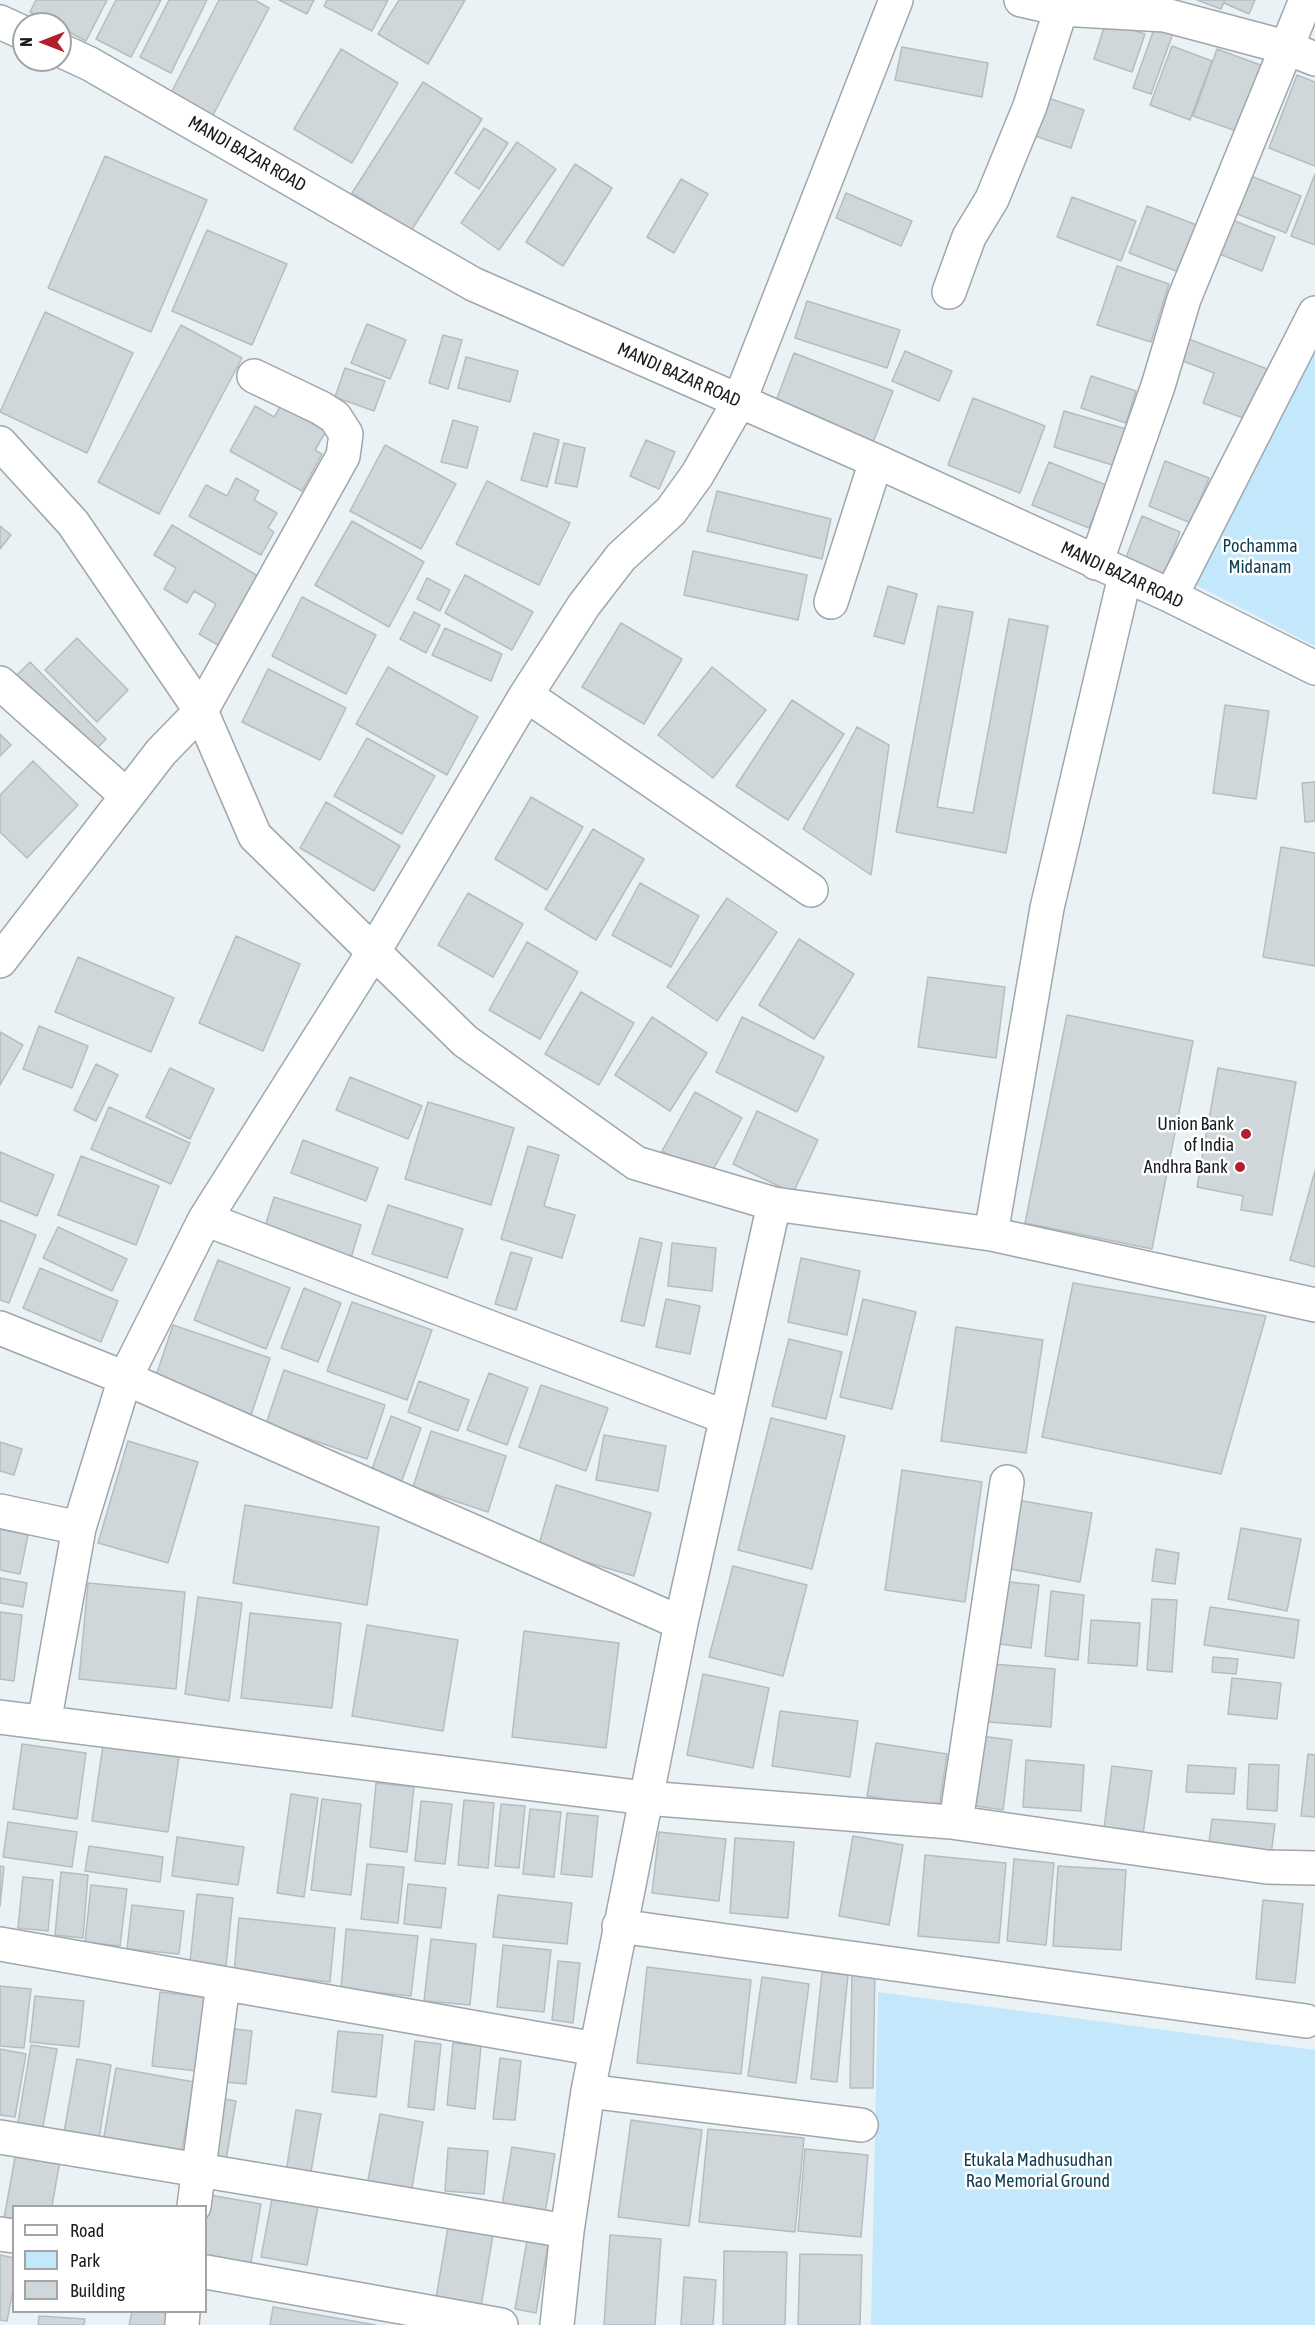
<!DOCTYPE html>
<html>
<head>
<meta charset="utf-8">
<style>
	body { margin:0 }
	#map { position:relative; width:1315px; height:2325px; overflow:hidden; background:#eaf2f6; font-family:"Asap Condensed",sans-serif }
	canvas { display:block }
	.legend { position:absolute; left:12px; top:2205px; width:195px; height:108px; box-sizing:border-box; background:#fff; border:2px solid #a3a4a5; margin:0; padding:8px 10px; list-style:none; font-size:18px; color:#191c1e }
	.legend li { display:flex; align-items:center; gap:12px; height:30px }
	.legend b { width:30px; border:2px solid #a3a4a5 }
	.north { position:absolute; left:12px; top:12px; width:60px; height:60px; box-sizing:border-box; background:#fff; border:2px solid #a3a4a5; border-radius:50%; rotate:270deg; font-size:16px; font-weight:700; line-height:24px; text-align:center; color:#191c1e }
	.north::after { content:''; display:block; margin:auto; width:21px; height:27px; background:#b11f2e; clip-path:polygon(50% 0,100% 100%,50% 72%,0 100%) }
</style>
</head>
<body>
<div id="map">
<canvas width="1315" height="2325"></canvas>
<ul class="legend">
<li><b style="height:8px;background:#fff"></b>Road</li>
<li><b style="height:16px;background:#c3e8fc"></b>Park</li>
<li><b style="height:16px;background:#cfd7db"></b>Building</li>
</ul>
<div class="north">N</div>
</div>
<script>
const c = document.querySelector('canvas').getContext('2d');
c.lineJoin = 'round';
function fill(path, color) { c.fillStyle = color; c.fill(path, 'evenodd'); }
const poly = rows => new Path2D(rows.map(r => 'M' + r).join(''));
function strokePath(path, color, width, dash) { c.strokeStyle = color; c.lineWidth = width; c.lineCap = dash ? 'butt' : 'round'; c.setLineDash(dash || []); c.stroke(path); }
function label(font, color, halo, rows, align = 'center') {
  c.font = font + ' "Asap Condensed",sans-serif'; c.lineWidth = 5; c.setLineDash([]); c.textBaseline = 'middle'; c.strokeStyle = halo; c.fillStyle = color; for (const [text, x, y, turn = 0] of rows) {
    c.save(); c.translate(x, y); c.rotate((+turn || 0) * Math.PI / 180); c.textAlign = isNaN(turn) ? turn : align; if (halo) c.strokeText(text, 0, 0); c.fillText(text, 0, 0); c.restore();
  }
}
const green = poly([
	[1315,348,1315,646,1184,579],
	[878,1992,1315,2050,1315,2325,871,2325]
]);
const building = poly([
	[36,0,107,0,86,41,60,27,60,24,53,24,30,12,36,0],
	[116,0,161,0,131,57,96,39,116,0],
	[169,0,207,0,171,73,140,57,169,0],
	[219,0,255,0,269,8,212,117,170,95,219,0],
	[279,0,314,0,307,14,279,0],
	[327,0,388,0,372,31,324,6,327,0],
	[399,0,465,0,428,64,378,34,399,0],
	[1197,0,1225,0,1221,9,1197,0],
	[1225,0,1255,0,1249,14,1224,3,1225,0],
	[1106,21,1145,34,1132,72,1094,59,1106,21],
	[1157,21,1175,28,1151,94,1133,88,1157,21],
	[1172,46,1212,61,1190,120,1150,105,1172,46],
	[902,47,988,63,982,97,895,80,902,47],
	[341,49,398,83,352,163,294,129,341,49],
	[1217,49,1271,69,1248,135,1193,116,1217,49],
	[1297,75,1315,82,1315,166,1269,148,1297,75],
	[423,82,482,119,411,231,352,193,423,82],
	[1045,97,1084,110,1071,148,1032,135,1045,97],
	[484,128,508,143,479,189,455,173,484,128],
	[517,142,556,169,499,250,461,223,517,142],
	[105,156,207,200,151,332,48,288,105,156],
	[575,164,612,188,563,266,526,242,575,164],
	[1241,172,1301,196,1286,233,1227,210,1241,172],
	[1315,174,1315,245,1291,236,1315,174],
	[681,179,708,194,674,253,647,237,681,179],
	[846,193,912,221,901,246,836,218,846,193],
	[1072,197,1136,221,1121,261,1057,237,1072,197],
	[1147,206,1202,227,1184,274,1129,253,1147,206],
	[1225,217,1275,237,1262,271,1212,251,1225,217],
	[207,230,287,264,252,345,172,311,207,230],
	[1117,266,1169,284,1151,342,1097,325,1117,266],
	[807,301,900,330,887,368,795,338,807,301],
	[45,312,133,353,87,453,0,412,45,312],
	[367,324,406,340,390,379,351,363,367,324],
	[181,325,242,358,159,514,98,482,181,325],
	[443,335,462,340,448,389,429,383,443,335],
	[1178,335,1270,370,1251,421,1203,403,1214,373,1170,356,1178,335],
	[905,351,952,371,939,401,892,381,905,351],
	[794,353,893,391,872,445,774,406,794,353],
	[466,357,518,371,510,402,458,388,466,357],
	[345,368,385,381,374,411,335,397,345,368],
	[1091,376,1136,391,1126,423,1081,408,1091,376],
	[973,398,1045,426,1020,493,948,465,973,398],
	[255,406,274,417,281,406,326,431,315,450,322,454,302,491,230,451,255,406],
	[1064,411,1133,431,1122,468,1054,447,1064,411],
	[453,420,478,427,467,468,441,462,453,420],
	[534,433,559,440,547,487,521,480,534,433],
	[646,440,675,452,659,489,630,476,646,440],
	[564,443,585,448,577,487,555,483,564,443],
	[385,445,456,484,421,549,350,511,385,445],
	[1165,461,1209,478,1191,523,1149,506,1165,461],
	[1049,462,1106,485,1089,528,1032,505,1049,462],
	[236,478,259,491,254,500,277,513,268,528,274,532,261,555,189,516,206,485,227,496,236,478],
	[487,481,570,523,539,585,456,544,487,481],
	[717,491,831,519,822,559,707,531,717,491],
	[1142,516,1180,532,1164,575,1125,560,1142,516],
	[352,521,424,562,389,627,315,585,352,521],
	[172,525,263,579,223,648,199,634,216,604,194,591,187,603,164,589,176,568,154,555,172,525],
	[0,526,11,535,0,549,0,526],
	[693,551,807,575,798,620,684,595,693,551],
	[465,575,533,612,512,650,445,613,465,575],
	[427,578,450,590,440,611,417,599,427,578],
	[888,586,917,594,904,644,874,636,888,586],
	[302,597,376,635,346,694,272,656,302,597],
	[938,606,973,612,937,807,973,813,1009,619,1048,626,1006,853,896,832,938,606],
	[414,612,440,625,426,653,400,639,414,612],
	[621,623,682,659,644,724,582,687,621,623],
	[445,628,502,654,491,681,432,655,445,628],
	[77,638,128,690,97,722,45,670,77,638],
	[30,662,106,739,81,765,5,687,30,662],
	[388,667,478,717,447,775,356,724,388,667],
	[712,667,766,710,713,778,658,735,712,667],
	[268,669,346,708,320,760,242,722,268,669],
	[792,700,844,734,788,820,736,786,792,700],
	[1225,705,1269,711,1256,799,1213,793,1225,705],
	[857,727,889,745,871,875,803,829,857,727],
	[0,734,11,745,0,756,0,734],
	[367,738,435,776,402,834,334,796,367,738],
	[33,761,78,805,27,858,0,832,0,795,33,761],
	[1315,782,1315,821,1305,822,1302,783,1315,782],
	[531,797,583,827,547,890,495,859,531,797],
	[326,802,400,846,374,891,300,848,326,802],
	[593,829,644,859,596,940,545,909,593,829],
	[1281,847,1315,853,1315,966,1263,957,1281,847],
	[640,883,699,916,671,967,612,935,640,883],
	[468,893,523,924,493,977,438,945,468,893],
	[727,898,777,932,717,1021,667,987,727,898],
	[236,936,300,964,263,1051,199,1023,236,936],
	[799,939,854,974,814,1039,759,1005,799,939],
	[527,942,578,972,540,1039,489,1010,527,942],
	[78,957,174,998,151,1052,55,1012,78,957],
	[928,977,1005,987,996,1058,918,1047,928,977],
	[581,992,634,1023,599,1085,545,1054,581,992],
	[1067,1015,1193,1041,1152,1249,1025,1223,1067,1015],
	[652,1017,707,1053,670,1111,615,1075,652,1017],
	[742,1017,824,1057,797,1112,716,1072,742,1017],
	[39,1026,88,1046,72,1088,23,1069,39,1026],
	[0,1032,23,1045,0,1085,0,1032],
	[96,1064,118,1075,96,1121,74,1110,96,1064],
	[170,1068,214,1089,190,1139,146,1117,170,1068],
	[1218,1068,1296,1082,1272,1215,1241,1210,1243,1196,1197,1187,1218,1068],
	[350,1077,422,1106,408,1139,336,1110,350,1077],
	[695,1092,742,1118,709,1177,662,1151,695,1092],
	[428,1102,514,1128,491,1205,405,1179,428,1102],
	[109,1107,190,1143,171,1184,91,1149,109,1107],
	[757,1111,818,1140,793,1193,733,1164,757,1111],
	[303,1140,378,1168,366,1201,291,1173,303,1140],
	[528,1146,559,1155,544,1206,575,1215,562,1258,501,1239,528,1146],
	[0,1152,54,1175,37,1216,0,1201,0,1152],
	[81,1156,159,1186,136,1245,58,1215,81,1156],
	[1315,1171,1315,1267,1290,1260,1315,1171],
	[274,1197,361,1225,351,1258,264,1230,274,1197],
	[388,1205,463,1229,447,1278,372,1254,388,1205],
	[0,1220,36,1235,9,1303,0,1300,0,1220],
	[58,1227,127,1259,112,1291,43,1258,58,1227],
	[640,1238,662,1243,644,1326,621,1321,640,1238],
	[672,1243,716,1248,712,1291,668,1286,672,1243],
	[511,1252,532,1258,516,1310,495,1304,511,1252],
	[801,1258,860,1271,847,1335,788,1322,801,1258],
	[218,1260,290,1288,266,1349,194,1320,218,1260],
	[40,1268,118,1301,101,1342,23,1308,40,1268],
	[1073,1283,1266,1316,1221,1474,1042,1437,1073,1283],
	[304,1288,341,1303,318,1362,281,1348,304,1288],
	[666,1299,700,1306,690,1354,656,1347,666,1299],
	[863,1299,916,1312,892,1409,840,1397,863,1299],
	[352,1302,432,1330,407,1400,327,1371,352,1302],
	[173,1325,270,1358,250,1418,153,1385,173,1325],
	[956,1327,1043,1340,1026,1453,941,1441,956,1327],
	[789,1339,842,1352,826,1419,772,1406,789,1339],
	[284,1370,385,1405,367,1459,266,1424,284,1370],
	[489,1373,528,1388,507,1445,467,1430,489,1373],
	[419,1381,469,1400,458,1431,408,1412,419,1381],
	[541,1385,608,1408,586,1471,519,1447,541,1385],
	[391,1416,421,1428,401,1483,371,1472,391,1416],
	[771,1418,845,1436,812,1569,738,1550,771,1418],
	[431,1431,506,1456,488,1512,413,1487,431,1431],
	[604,1435,666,1446,658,1491,596,1480,604,1435],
	[128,1441,198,1462,168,1563,98,1543,128,1441],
	[0,1442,22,1449,14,1475,0,1471,0,1442],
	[902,1470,982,1482,965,1602,885,1590,902,1470],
	[556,1485,651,1513,634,1576,538,1548,556,1485],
	[1017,1500,1092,1513,1080,1582,1005,1568,1017,1500],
	[245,1505,379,1527,367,1605,233,1583,245,1505],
	[1241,1528,1301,1539,1287,1611,1228,1599,1241,1528],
	[0,1529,28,1535,20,1574,0,1570,0,1529],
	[1156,1549,1179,1553,1175,1584,1152,1581,1156,1549],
	[733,1566,807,1585,783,1676,709,1657,733,1566],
	[0,1578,27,1583,23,1607,0,1603,0,1578],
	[999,1581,1039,1585,1031,1648,991,1643,999,1581],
	[88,1583,185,1592,176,1689,79,1679,88,1583],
	[1051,1591,1084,1595,1078,1660,1045,1656,1051,1591],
	[198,1597,242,1603,229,1701,185,1694,198,1597],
	[1152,1599,1177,1600,1172,1672,1147,1670,1152,1599],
	[1210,1607,1299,1620,1294,1658,1204,1645,1210,1607],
	[0,1612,22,1615,14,1681,0,1679,0,1612],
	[250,1613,341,1623,332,1708,241,1698,250,1613],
	[1091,1620,1140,1623,1137,1666,1088,1663,1091,1620],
	[367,1625,458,1640,443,1731,352,1716,367,1625],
	[524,1631,619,1643,606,1748,512,1737,524,1631],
	[1213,1657,1238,1659,1236,1674,1212,1672,1213,1657],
	[993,1664,1055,1669,1051,1727,989,1722,993,1664],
	[703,1674,769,1688,753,1768,687,1755,703,1674],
	[1232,1678,1281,1683,1277,1719,1228,1714,1232,1678],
	[780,1711,858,1721,850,1777,772,1766,780,1711],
	[972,1735,1012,1740,1003,1810,963,1804,972,1735],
	[876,1743,947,1754,939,1808,867,1796,876,1743],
	[22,1744,86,1753,77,1819,13,1809,22,1744],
	[103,1745,179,1757,168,1832,92,1821,103,1745],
	[1308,1754,1315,1755,1315,1817,1301,1816,1308,1754],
	[1026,1760,1084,1765,1081,1811,1023,1807,1026,1760],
	[1249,1764,1279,1765,1277,1811,1247,1809,1249,1764],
	[1188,1765,1236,1768,1234,1794,1186,1792,1188,1765],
	[1112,1766,1152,1771,1143,1834,1104,1828,1112,1766],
	[376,1783,414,1787,407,1852,370,1847,376,1783],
	[291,1794,318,1798,304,1897,277,1893,291,1794],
	[322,1799,361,1804,351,1895,311,1890,322,1799],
	[464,1800,494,1803,488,1868,458,1865,464,1800],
	[421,1801,452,1804,445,1864,415,1861,421,1801],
	[501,1804,525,1806,519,1868,495,1866,501,1804],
	[530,1809,561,1812,554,1877,523,1874,530,1809],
	[567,1813,598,1816,592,1877,561,1874,567,1813],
	[1212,1819,1275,1824,1271,1855,1208,1850,1212,1819],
	[8,1822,77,1832,72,1867,3,1857,8,1822],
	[659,1832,726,1839,719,1901,652,1893,659,1832],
	[853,1836,903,1845,889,1925,839,1916,853,1836],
	[177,1837,244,1847,238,1885,172,1876,177,1837],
	[735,1838,794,1842,788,1918,730,1913,735,1838],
	[89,1846,163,1857,160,1882,85,1871,89,1846],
	[925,1855,1006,1863,999,1943,918,1936,925,1855],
	[1014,1859,1054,1863,1046,1945,1007,1941,1014,1859],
	[367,1864,404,1867,398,1923,361,1919,367,1864],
	[0,1866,4,1867,0,1906,0,1866],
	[1058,1866,1126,1870,1121,1950,1053,1946,1058,1866],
	[61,1872,88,1875,83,1938,55,1935,61,1872],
	[23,1877,53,1880,48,1931,18,1928,23,1877],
	[408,1884,446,1888,441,1928,404,1924,408,1884],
	[91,1885,127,1889,120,1946,85,1942,91,1885],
	[197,1894,233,1898,226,1966,190,1962,197,1894],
	[498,1895,572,1903,567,1944,493,1937,498,1895],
	[1263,1900,1303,1904,1295,1983,1256,1979,1263,1900],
	[132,1905,184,1911,179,1954,127,1949,132,1905],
	[239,1918,335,1928,330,1982,234,1972,239,1918],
	[346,1929,418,1936,411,1996,341,1989,346,1929],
	[431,1939,476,1944,470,2005,424,2001,431,1939],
	[503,1945,551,1950,544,2012,497,2007,503,1945],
	[558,1961,580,1963,573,2023,552,2020,558,1961],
	[852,1966,875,1967,873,2088,850,2088,852,1966],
	[647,1967,751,1980,741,2074,637,2063,647,1967],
	[822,1972,848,1975,837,2082,811,2079,822,1972],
	[762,1977,809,1984,796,2083,748,2076,762,1977],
	[0,1986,31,1989,24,2048,0,2046,0,1986],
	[160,1992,204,1997,197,2071,152,2066,160,1992],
	[35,1996,84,2001,79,2047,30,2042,35,1996],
	[219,2027,252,2031,246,2084,213,2081,219,2027],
	[338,2031,383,2035,376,2097,332,2092,338,2031],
	[415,2041,441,2044,434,2110,408,2107,415,2041],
	[453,2043,481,2046,475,2109,447,2105,453,2043],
	[31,2045,57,2049,42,2132,17,2128,31,2045],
	[0,2049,26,2054,15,2117,0,2115,0,2049],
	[500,2058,521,2061,515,2120,493,2119,500,2058],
	[77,2059,111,2065,98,2144,63,2138,77,2059],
	[116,2068,194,2082,181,2156,103,2142,116,2068],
	[213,2097,236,2101,226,2160,203,2155,213,2097],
	[296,2110,321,2114,309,2183,285,2178,296,2110],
	[380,2114,423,2122,411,2194,367,2186,380,2114],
	[631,2120,702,2130,689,2226,618,2217,631,2120],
	[708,2129,804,2138,795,2232,699,2222,708,2129],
	[512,2147,555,2154,544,2219,501,2211,512,2147],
	[448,2148,488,2151,484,2194,445,2191,448,2148],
	[805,2149,868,2155,861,2237,798,2231,805,2149],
	[16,2152,60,2160,52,2206,14,2206,14,2225,3,2224,16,2152],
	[274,2188,320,2196,307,2265,261,2257,274,2188],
	[204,2194,261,2204,250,2268,206,2260,204,2194],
	[448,2227,493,2235,481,2306,436,2298,448,2227],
	[528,2235,549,2239,536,2313,515,2309,528,2235],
	[610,2235,661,2239,655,2325,604,2325,610,2235],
	[724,2251,787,2252,785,2325,723,2325,724,2251],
	[800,2254,862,2255,860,2325,798,2325,800,2254],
	[0,2255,14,2258,14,2285,7,2321,0,2320,0,2255],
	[684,2277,716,2280,713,2325,681,2325,684,2277],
	[273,2307,376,2325,270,2325,273,2307],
	[132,2312,160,2312,181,2316,180,2325,129,2325,132,2312],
	[39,2316,85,2319,84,2325,38,2325,39,2316]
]);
const street = poly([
	[1021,0,1061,9,1165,15,1285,47,1315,59],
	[0,22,24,33],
	[60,50,90,64,473,284,876,461,1171,596,1315,668],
	[949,292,969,237,992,199,1030,106,1061,9],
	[0,443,73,523,201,711,255,836,465,1041,636,1163,774,1204,991,1234,1315,1305],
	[1096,563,1158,386,1184,299,1306,0],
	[1171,596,1315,313],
	[831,602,876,461],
	[0,683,127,796],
	[526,695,811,890],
	[0,961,161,752,201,711,343,456,346,434,335,417,321,408,254,376],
	[205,1219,725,1417],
	[991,1234,1047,908,1125,576],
	[0,1328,125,1378,681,1623],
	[0,1511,79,1528],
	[0,1717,645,1798,951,1822,1267,1867,1315,1868],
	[44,1723,79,1528,125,1378,205,1219,374,951,526,695,584,605,621,557,671,511,697,475,739,402,896,0],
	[956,1822,1007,1482],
	[619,1926,1306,2021],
	[0,1944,596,2049],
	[588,2091,861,2125],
	[0,2137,567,2231],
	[194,2206,223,1984],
	[0,2234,14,2236],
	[206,2272,501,2325],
	[182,2325,183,2312],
	[557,2325,567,2231,588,2091,681,1623,774,1204]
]);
const markers = [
	[1246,1134,6,"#b11f2e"],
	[1240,1167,6,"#b11f2e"]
];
const streetNames = [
	["MANDI BAZAR ROAD",247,154,30],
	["MANDI BAZAR ROAD",679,375,24],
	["MANDI BAZAR ROAD",1122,575,25]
];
const parkNames = [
	["Pochamma",1260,546],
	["Midanam",1260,567],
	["Etukala Madhusudhan",1038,2160],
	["Rao Memorial Ground",1038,2181]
];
const poiNames = [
	["Union Bank",1234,1124],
	["of India",1234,1145],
	["Andhra Bank",1228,1167]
];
fill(green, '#c3e8fc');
fill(building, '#cfd7db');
strokePath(building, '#b6bdc1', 1.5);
strokePath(street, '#a0a7ab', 36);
strokePath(street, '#fff', 33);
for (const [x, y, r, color] of markers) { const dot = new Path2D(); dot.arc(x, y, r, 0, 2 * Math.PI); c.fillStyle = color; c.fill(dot); strokePath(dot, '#fff', 2); }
label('18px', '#191c1e', '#fff', streetNames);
label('18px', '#0f3d51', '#fff', parkNames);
label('18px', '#191c1e', '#fff', poiNames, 'right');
</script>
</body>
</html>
